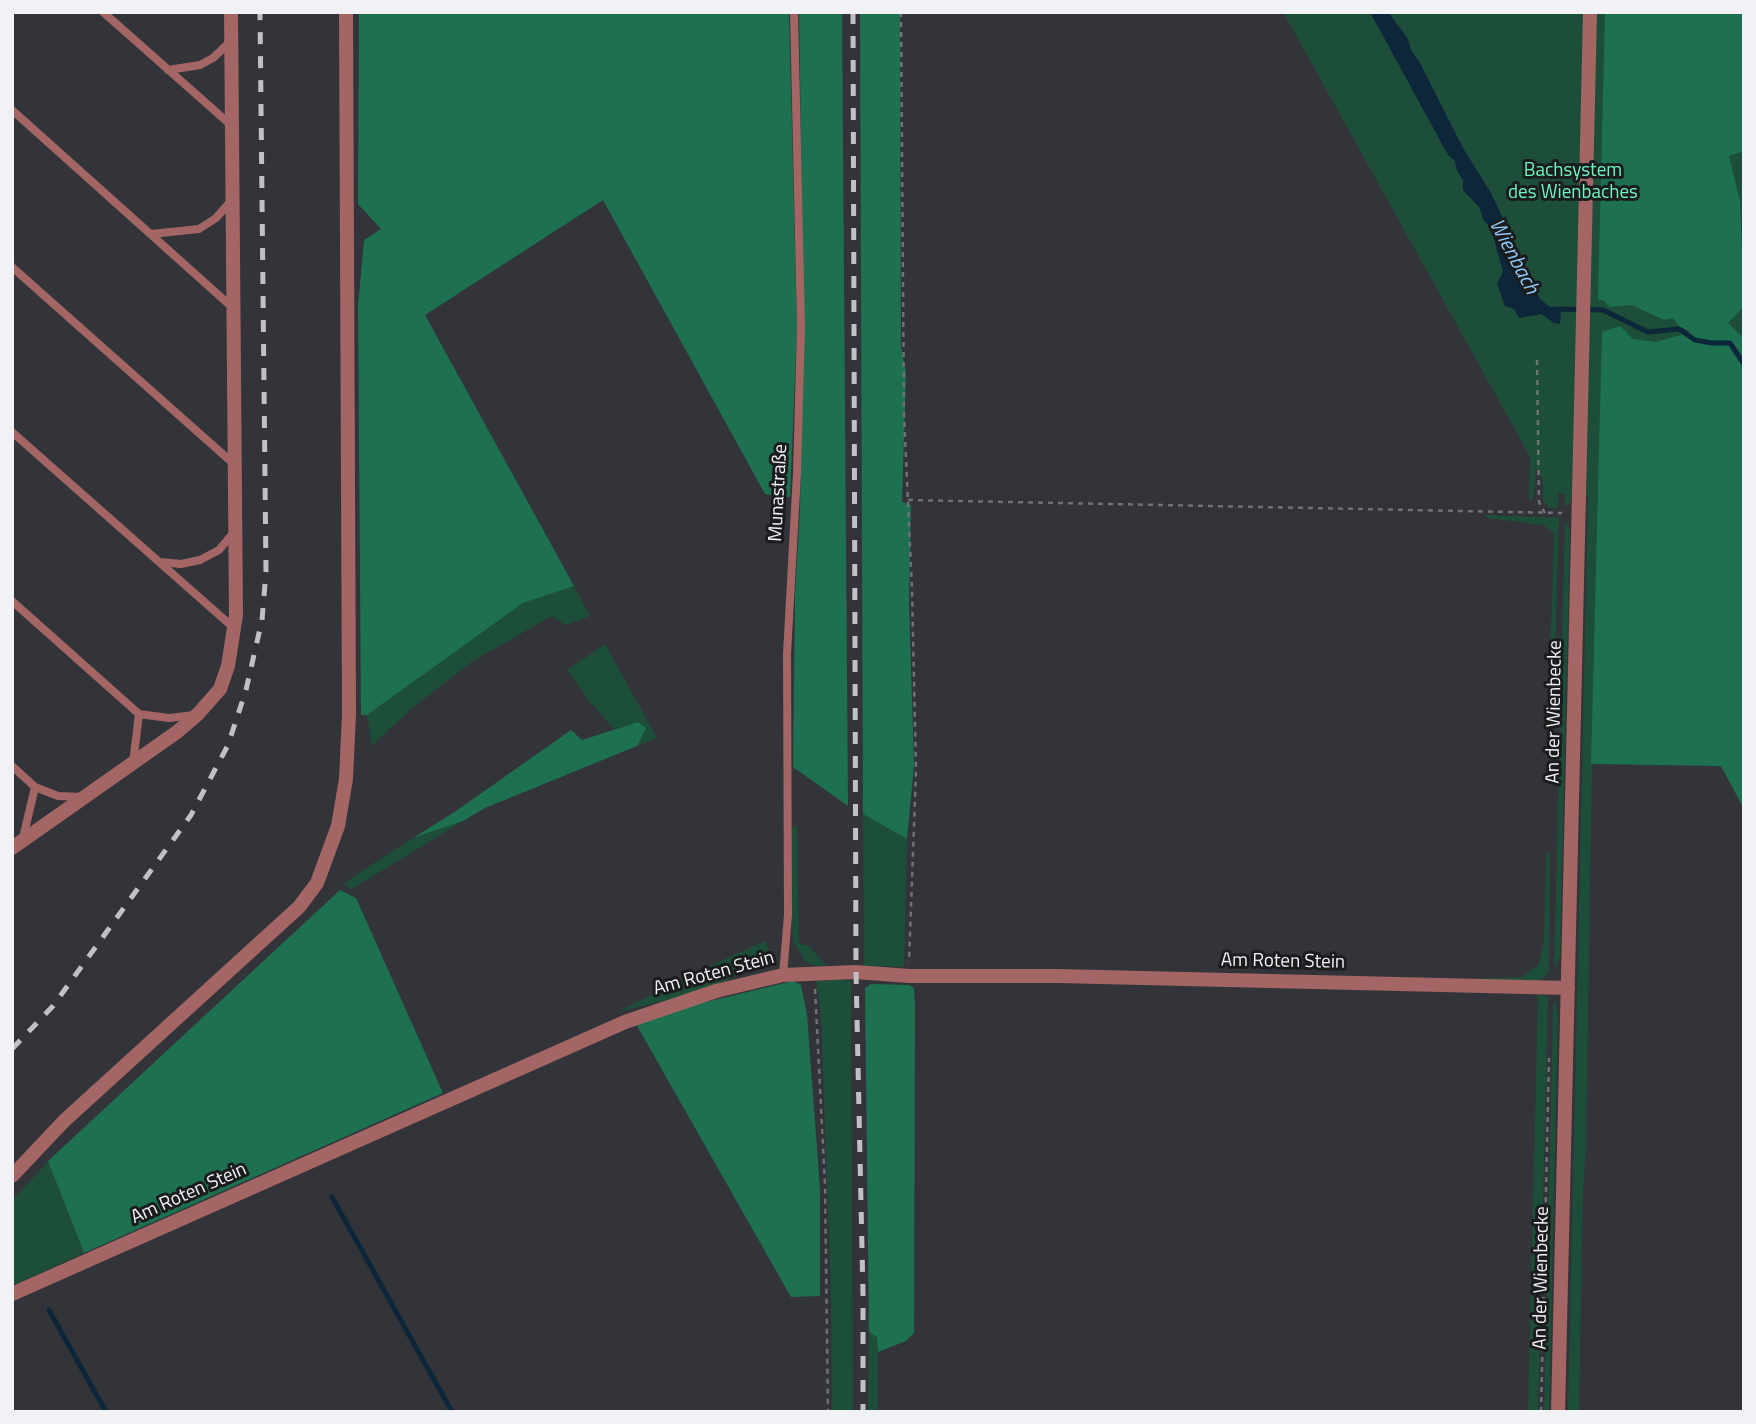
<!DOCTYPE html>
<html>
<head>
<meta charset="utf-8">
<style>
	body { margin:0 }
	#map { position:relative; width:1756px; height:1424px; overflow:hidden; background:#333439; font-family:"Titillium Web",sans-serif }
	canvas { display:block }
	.frame { position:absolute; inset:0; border:14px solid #f1f2f5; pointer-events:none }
</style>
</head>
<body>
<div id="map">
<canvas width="1756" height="1424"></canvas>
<div class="frame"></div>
</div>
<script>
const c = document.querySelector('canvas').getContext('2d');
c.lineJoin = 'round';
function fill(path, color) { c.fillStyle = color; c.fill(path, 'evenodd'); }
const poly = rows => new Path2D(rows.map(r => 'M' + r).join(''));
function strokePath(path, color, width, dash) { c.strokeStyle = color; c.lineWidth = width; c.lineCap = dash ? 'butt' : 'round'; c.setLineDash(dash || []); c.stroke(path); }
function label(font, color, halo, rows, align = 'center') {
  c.font = font + ' "Titillium Web",sans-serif'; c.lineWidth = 6; c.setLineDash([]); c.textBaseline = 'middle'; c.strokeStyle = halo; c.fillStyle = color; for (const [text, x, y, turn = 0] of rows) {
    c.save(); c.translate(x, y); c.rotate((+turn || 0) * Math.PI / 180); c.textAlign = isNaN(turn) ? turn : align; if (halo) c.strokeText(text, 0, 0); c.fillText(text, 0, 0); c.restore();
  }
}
const green = poly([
	[1283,12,1744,12,1744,797,1727,767,1592,759,1586,1147,1583,1191,1579,1412,1568,1412,1588,497,1571,495,1571,502,1565,506,1565,494,1558,493,1559,508,1549,508,1543,500,1543,480,1535,467,1535,486,1532,500,1529,500,1530,457],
	[1484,515,1559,518,1554,689,1549,689,1554,533,1543,525,1487,518],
	[1565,520,1570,530,1560,956,1554,971],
	[574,586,590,616,565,625,552,616,473,661,412,708,372,746,367,715,523,603],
	[605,644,657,738,637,746,645,728,638,722,614,729,589,701,567,670],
	[863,814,907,839,904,967,864,966],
	[463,821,352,889,343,885,360,872,413,838],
	[792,827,797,827,799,944,809,946,827,966,812,965,805,961,794,943,792,930],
	[1550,852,1549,972,1541,980,1534,981,1469,979,1522,977,1539,964,1544,940,1546,854],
	[765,941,770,953,757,966,718,984,676,998,617,1012,701,970],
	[837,980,851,980,853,1412,832,1412,831,1296,821,1014,816,981],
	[1538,993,1548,997,1538,1412,1528,1412],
	[1555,1001,1558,1015,1549,1412,1544,1412,1553,1005],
	[48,1161,84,1253,12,1286,12,1201],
	[869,1332,878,1337,878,1412,868,1412]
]);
const forest = poly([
	[359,12,789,12,797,327,790,497,765,494,603,200,425,315,574,586,523,603,367,715,361,715,358,306,364,240,381,229,358,204],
	[799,12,842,12,848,806,793,767,795,595,800,509,804,327],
	[860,12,900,12,901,347,906,372,902,502,911,505,909,601,914,766,907,839,863,814],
	[1605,12,1744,12,1744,151,1729,156,1740,201,1744,306,1728,323,1744,339,1744,809,1721,766,1591,764,1602,332,1620,326,1633,339,1656,342,1691,332,1679,326,1673,318,1664,320,1632,305,1609,307,1603,300,1598,300],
	[638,722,646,728,637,746,485,808,463,821,413,838,456,811,571,730,582,740],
	[340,890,356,898,443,1093,84,1253,48,1161],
	[793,981,801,985,807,1015,820,1189,820,1296,791,1297,636,1024,673,1010],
	[871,984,909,985,914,988,915,1006,914,1333,906,1341,878,1352,877,1337,869,1332,865,988]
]);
const water = poly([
	[1370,12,1388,12,1408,39,1411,50,1419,61,1463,148,1491,193,1540,299,1550,307,1561,307,1560,324,1554,323,1541,314,1519,318,1514,309,1505,306,1497,284,1503,272,1491,228,1484,221,1479,207,1463,190,1463,180,1457,171,1455,161,1448,155]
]);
const stream = poly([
	[1556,309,1603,310,1648,332,1679,329,1695,340,1712,343,1730,343,1744,364],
	[332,1197,452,1412],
	[49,1310,106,1412]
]);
const path = poly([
	[901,12,904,415,912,589,916,771,909,962],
	[1537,360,1539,502,1545,513],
	[908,500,1562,513],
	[815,989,825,1185,828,1412],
	[1541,1412,1549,1058]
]);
const service = poly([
	[103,12,232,126],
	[168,70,200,65,213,58,231,41],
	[12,110,233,308],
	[151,234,199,229,216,218,232,200],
	[12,267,235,465],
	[12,432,235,629],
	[160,562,181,564,200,560,219,550,234,532],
	[12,601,139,714,133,763],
	[139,714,169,718,195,715],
	[12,766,35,787,23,838],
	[35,787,58,796,82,797],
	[783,975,788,915,787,654,797,473,801,326,794,12]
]);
const minor = poly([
	[12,848,177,732,198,714,220,689,228,666,236,615,231,12],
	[12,1176,64,1121,299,907,317,883,338,826,346,779,349,714,346,12],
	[12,1294,625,1022,716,991,783,975,856,972,909,976,1058,976,1568,988]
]);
const tertiary = poly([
	[1558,1412,1590,12]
]);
const rail = poly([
	[853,12,856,972,863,1295,863,1412],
	[12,1049,53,1006,191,815,228,745,246,690,262,620,266,572,260,12]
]);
const parkNames = [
	["Bachsystem",1573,171],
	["des Wienbaches",1573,193]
];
const streetNames = [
	["Munastraße",779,493,-87],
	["An der Wienbecke",1555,712,-89],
	["Am Roten Stein",1283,962,1],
	["Am Roten Stein",714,974,-15],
	["Am Roten Stein",189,1194,-24],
	["An der Wienbecke",1542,1278,-89]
];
const waterNames = [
	["Wienbach",1513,257,62]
];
fill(green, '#1c4e39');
fill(forest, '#1d7151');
fill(water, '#0d2639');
strokePath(stream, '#0d2639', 5);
strokePath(path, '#707175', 2.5, [5, 5]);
strokePath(service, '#a36665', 8);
strokePath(minor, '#a36665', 14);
strokePath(tertiary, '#a36665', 14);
strokePath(rail, '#c0c1c4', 5, [12, 12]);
label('19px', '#6cf7bd', '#1b1c1e', parkNames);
label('19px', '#f1f2f5', '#1b1c1e', streetNames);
label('italic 21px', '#8ec7f6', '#1b1c1e', waterNames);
</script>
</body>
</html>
